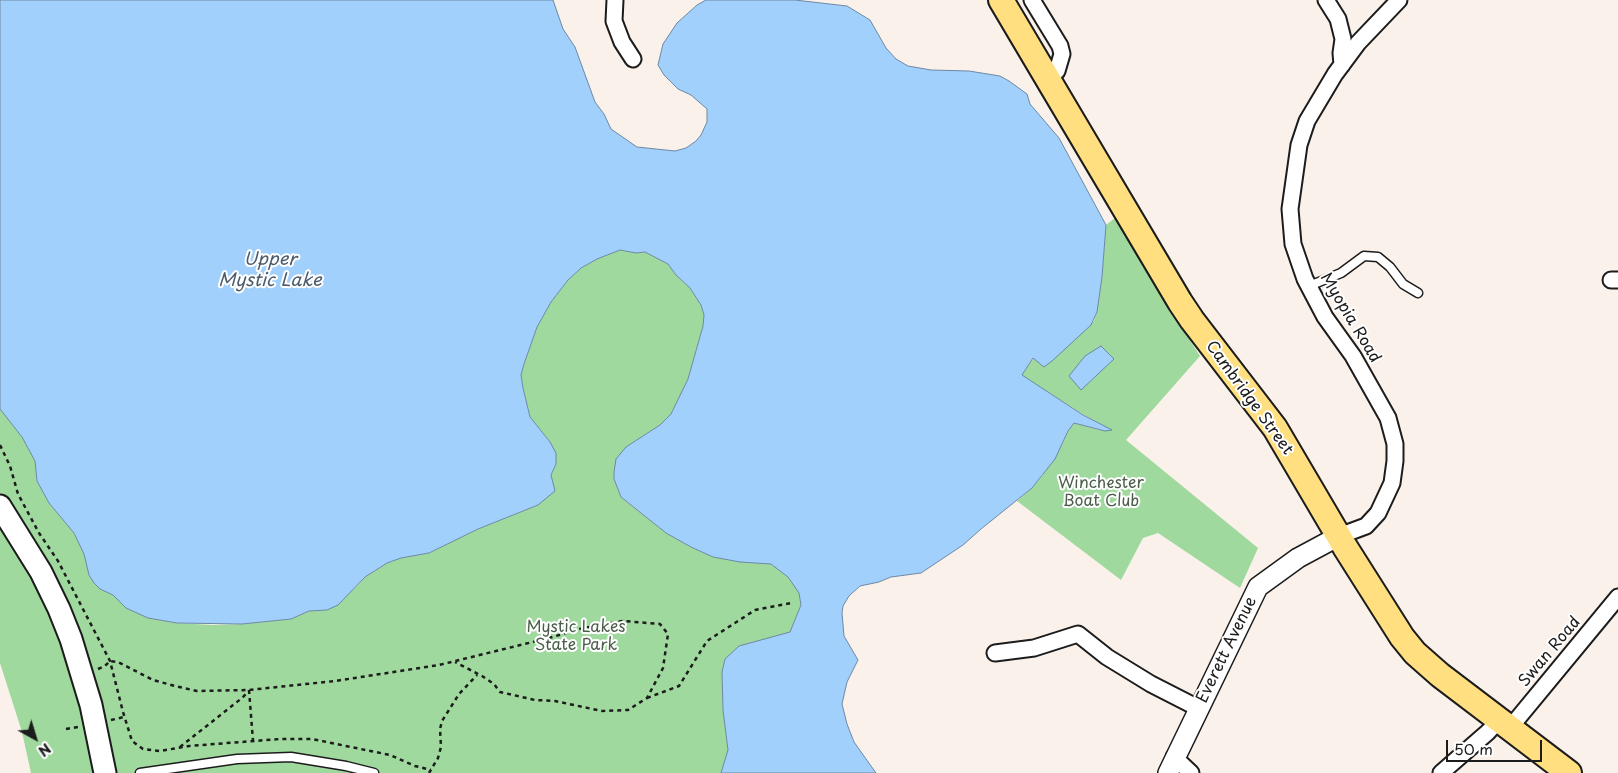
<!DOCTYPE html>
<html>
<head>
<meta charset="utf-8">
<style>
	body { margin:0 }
	#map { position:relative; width:1618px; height:773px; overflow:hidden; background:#faf1ea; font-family:"Playpen Sans",sans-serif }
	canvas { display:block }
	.north { position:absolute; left:10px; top:713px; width:50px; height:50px; -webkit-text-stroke:4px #fff; paint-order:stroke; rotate:141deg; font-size:14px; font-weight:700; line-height:20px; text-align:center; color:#1c1c1c }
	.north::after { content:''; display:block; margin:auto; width:18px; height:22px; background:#1c1c1c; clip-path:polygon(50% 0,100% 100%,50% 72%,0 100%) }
	.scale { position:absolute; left:1446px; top:740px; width:96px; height:22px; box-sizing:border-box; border:2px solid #1c1c1c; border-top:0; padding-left:6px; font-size:15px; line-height:18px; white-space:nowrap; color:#1c1c1c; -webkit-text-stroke:4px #fff; paint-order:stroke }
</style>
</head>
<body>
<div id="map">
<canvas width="1618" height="773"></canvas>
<div class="north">N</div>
<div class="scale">50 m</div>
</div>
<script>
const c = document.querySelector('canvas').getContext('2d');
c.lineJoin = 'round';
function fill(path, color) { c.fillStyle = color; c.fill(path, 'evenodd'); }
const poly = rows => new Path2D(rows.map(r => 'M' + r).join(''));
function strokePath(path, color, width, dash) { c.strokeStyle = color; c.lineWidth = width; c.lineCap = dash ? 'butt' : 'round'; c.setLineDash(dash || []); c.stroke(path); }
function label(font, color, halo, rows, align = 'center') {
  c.font = font + ' "Playpen Sans",sans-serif'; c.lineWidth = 4; c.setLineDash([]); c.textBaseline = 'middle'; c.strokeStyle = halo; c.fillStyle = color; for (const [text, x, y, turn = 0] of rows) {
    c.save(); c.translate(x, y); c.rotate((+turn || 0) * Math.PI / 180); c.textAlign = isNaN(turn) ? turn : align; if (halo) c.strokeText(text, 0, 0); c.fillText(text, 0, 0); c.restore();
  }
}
const green = poly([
	[1115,218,1158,290,1200,356,1126,440,1258,548,1240,588,1158,533,1143,538,1121,580,1017,501,1032,488,1043,475,1063,443,1068,431,1074,423,1099,430,1111,430,1084,415,1021,375,1034,358,1045,366,1094,321,1097,312,1102,277,1106,225],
	[620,250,636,253,645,252,668,264,676,275,690,288,701,305,704,315,703,326,688,379,671,414,660,425,626,447,617,488,621,497,666,533,691,547,713,557,740,562,771,564,788,577,799,593,801,605,790,632,766,640,725,659,722,672,723,710,728,750,721,773,31,773,22,732,0,663,0,409,22,437,35,461,37,481,49,503,74,533,84,554,89,575,100,589,113,595,126,608,148,618,177,623,213,625,242,624,291,619,309,611,327,610,357,586,365,577,387,563,401,558,429,553,478,529,538,505,556,464,550,442,530,417,523,388,521,375,524,364,537,327,551,302,568,280,581,268,597,259]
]);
const water = poly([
	[0,0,553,0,563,29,575,47,595,102,604,114,611,129,637,147,675,151,686,148,696,141,701,135,707,122,707,109,691,95,678,89,664,75,658,65,663,44,677,23,697,5,706,0,795,0,847,6,870,20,886,48,896,59,908,66,931,70,969,71,1000,76,1009,81,1027,94,1030,104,1059,138,1106,225,1102,277,1097,312,1091,325,1052,361,1044,367,1033,358,1022,375,1083,415,1112,430,1105,431,1074,423,1068,431,1055,459,1032,488,981,529,963,545,921,573,891,577,879,582,860,586,849,596,843,606,842,613,844,636,858,660,847,682,842,704,847,724,854,742,876,773,721,773,728,750,723,710,722,672,725,659,739,646,790,632,801,605,799,593,788,577,771,564,740,562,713,557,691,547,666,533,621,497,614,479,614,472,616,459,626,447,660,425,671,414,688,379,703,326,704,315,701,305,690,288,676,275,668,264,645,252,636,253,620,250,597,259,581,268,568,280,551,302,537,327,524,364,521,375,523,388,530,417,550,442,556,453,556,464,551,475,555,491,538,505,478,529,429,553,401,558,387,563,365,577,338,605,327,610,309,611,291,619,242,624,177,623,148,618,126,608,113,595,100,589,94,583,89,575,84,554,74,533,49,503,37,481,35,461,22,437,0,409,0,0],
	[1101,346,1114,359,1081,390,1069,376,1085,356,1101,346]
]);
const path = poly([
	[0,445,10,466,18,494,39,533,58,561,110,661,123,712,132,741,143,749,160,751,189,746,280,739,312,739,390,755,415,766,431,770],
	[98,669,105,666,110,661,118,662,153,680,175,686,197,691,249,690,335,681,439,665,549,638,579,629,623,621,660,624,668,634,663,668,647,698,628,710,602,711,555,701,535,700,500,692,494,684,482,676,455,662],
	[249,690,253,741],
	[647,698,679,686,707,641,755,610,791,603],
	[111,720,124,717],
	[66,729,78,727],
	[180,747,242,698,249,691],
	[429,773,438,758,441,747,440,729,442,721,459,694,477,675]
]);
const service = poly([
	[1309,286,1341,273,1364,256,1378,257,1390,267,1403,284,1418,293],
	[140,773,237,759,291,757,346,766,374,773]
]);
const minor = poly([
	[615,0,614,21,622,42,633,59],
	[1032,0,1060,46,1062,54,1057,71,1048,77],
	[1326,0,1338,19,1343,39,1341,53,1342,65],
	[1611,280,1618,280],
	[1339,536,1366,526,1378,513,1392,483,1395,461,1395,444,1388,418,1353,356,1325,317,1305,279,1293,244,1290,209,1299,145,1307,121,1335,74,1358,43,1399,0],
	[995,653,1034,648,1078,634,1107,657,1151,684,1198,708],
	[1509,729,1618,597],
	[1174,757,1191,773],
	[1441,773,1488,732,1498,721]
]);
const tertiary = poly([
	[1168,773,1258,587,1298,558,1339,536]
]);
const secondary = poly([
	[0,506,41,572,59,609,71,639,91,705,105,773]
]);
const trunk = poly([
	[1001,0,1180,302,1192,320,1275,428,1345,547,1402,637,1415,653,1440,675,1569,773]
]);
const streetNames = [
	["Myopia Road",1350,318,59],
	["Cambridge Street",1249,398,54],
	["Everett Avenue",1227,650,-64],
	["Swan Road",1550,652,-50]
];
const parkNames = [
	["Winchester",1101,484],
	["Boat Club",1101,502],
	["Mystic Lakes",576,628],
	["State Park",576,646]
];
const waterNames = [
	["Upper",270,260],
	["Mystic Lake",270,281]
];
fill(green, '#9fd99e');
fill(water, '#a1d0fd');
strokePath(water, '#6c88a3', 1);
strokePath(service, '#1c1c1c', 11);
strokePath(minor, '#1c1c1c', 19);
strokePath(tertiary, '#1c1c1c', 22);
strokePath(secondary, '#1c1c1c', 25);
strokePath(trunk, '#1c1c1c', 28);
strokePath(path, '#1c1c1c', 2.5, [4, 4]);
strokePath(service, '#fff', 8);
strokePath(minor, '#fff', 15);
strokePath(tertiary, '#fff', 19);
strokePath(secondary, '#fff', 21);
strokePath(trunk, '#ffdf80', 24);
label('16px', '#1c1c1c', '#fff', streetNames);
label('16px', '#4a5e4a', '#fff', parkNames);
label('italic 18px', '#4b5b6b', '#fff', waterNames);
</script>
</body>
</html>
